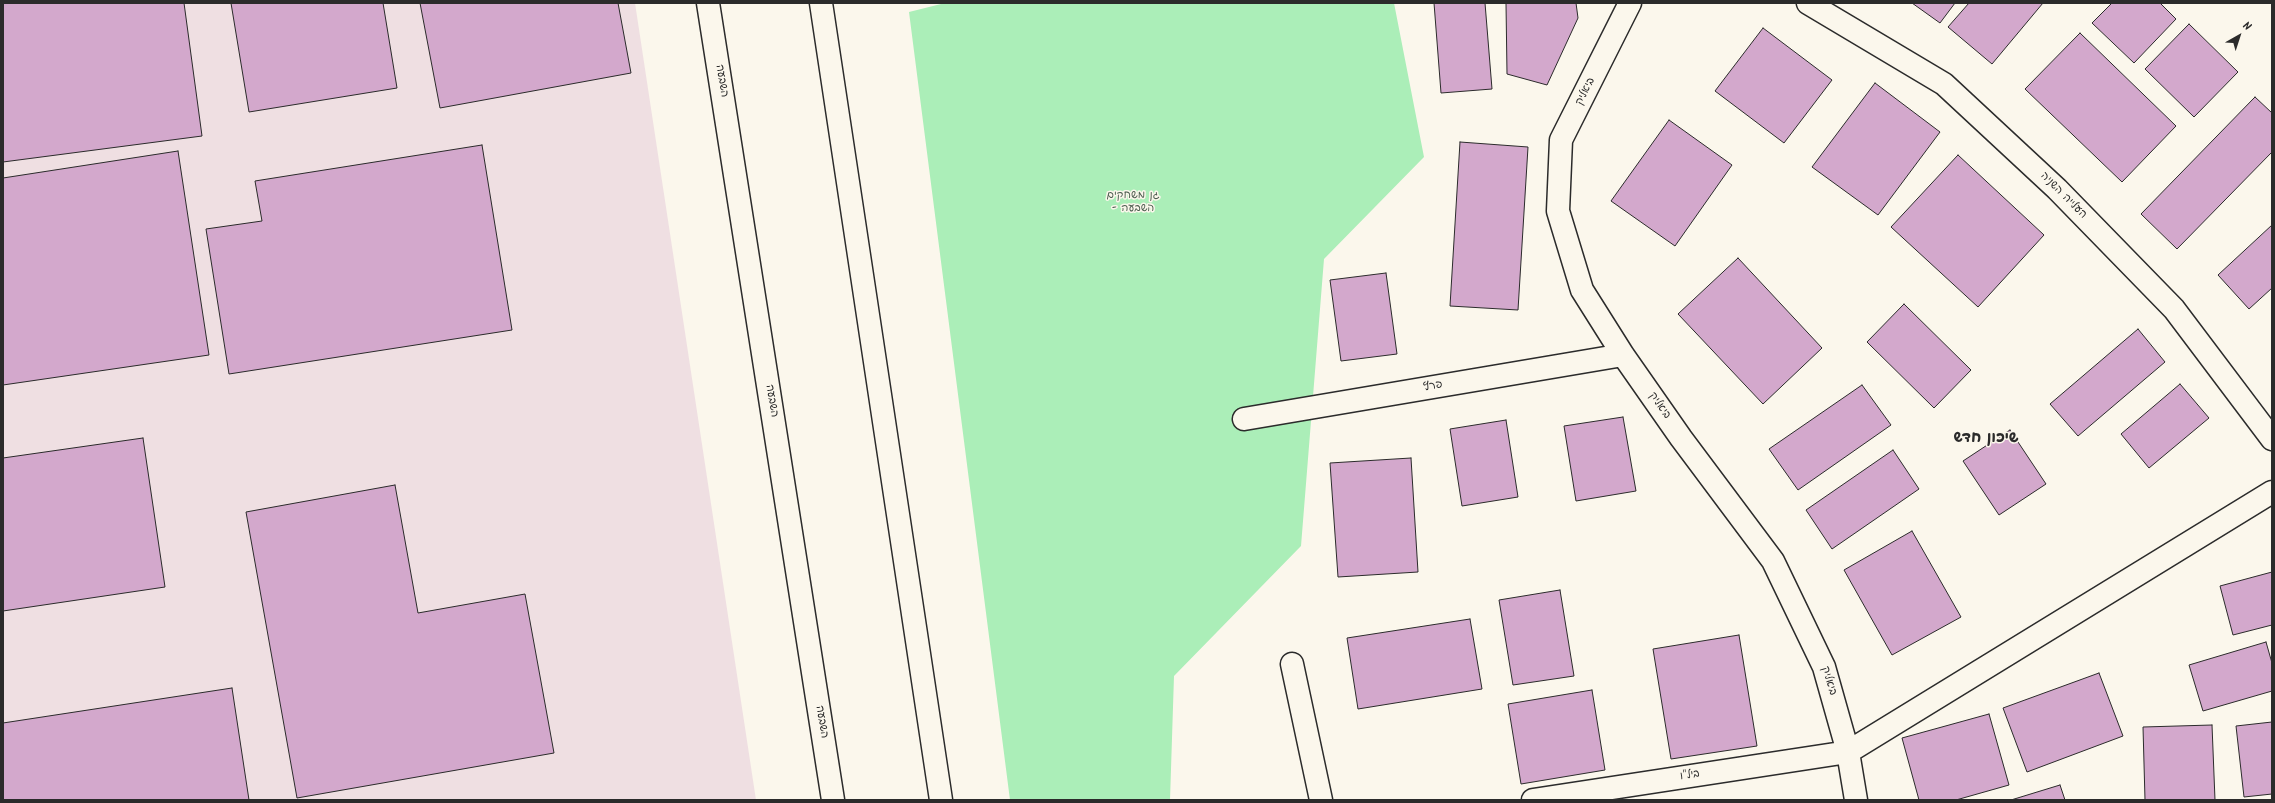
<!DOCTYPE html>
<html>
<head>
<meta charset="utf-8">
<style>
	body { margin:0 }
	#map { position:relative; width:2275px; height:803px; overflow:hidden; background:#fbf7ec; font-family:Kalam,sans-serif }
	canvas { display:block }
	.frame { position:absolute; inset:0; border:4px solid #2b2b2b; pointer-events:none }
	.north { position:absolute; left:2219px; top:16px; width:40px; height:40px; -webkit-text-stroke:3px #fbf7ec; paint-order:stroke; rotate:39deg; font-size:11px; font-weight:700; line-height:16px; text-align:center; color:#2b2b2b }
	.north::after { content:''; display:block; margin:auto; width:14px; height:18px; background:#2b2b2b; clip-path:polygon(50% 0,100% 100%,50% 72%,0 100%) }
</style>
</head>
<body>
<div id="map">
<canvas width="2275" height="803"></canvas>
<div class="frame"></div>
<div class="north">N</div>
</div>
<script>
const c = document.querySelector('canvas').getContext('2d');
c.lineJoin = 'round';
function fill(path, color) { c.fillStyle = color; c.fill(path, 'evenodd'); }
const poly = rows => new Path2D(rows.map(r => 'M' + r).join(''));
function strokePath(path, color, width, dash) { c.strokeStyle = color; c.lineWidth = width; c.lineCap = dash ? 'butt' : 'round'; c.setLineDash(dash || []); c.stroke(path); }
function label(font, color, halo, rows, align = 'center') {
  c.font = font + ' Kalam,"Playpen Sans Hebrew",sans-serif'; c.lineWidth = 3; c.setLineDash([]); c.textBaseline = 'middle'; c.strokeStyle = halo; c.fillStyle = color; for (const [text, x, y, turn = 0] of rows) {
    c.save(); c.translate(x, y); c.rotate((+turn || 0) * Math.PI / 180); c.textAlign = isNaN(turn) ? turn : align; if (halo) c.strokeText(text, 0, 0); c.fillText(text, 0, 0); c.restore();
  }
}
const built = poly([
	[3,3,635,3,756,800,3,800]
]);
const green = poly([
	[945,3,1394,3,1424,157,1324,259,1301,546,1174,676,1170,800,1010,800,909,12]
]);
const building = poly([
	[3,3,184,3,202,136,3,162,3,3],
	[231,3,383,3,397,88,249,112,231,3],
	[420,3,618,3,631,73,440,108,420,3],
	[1434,3,1485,3,1492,89,1441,93,1434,3],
	[1506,3,1576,3,1578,18,1547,85,1507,74,1506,3],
	[1912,3,1955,3,1940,23,1912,3],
	[1969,3,2043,3,1992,64,1948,27,1969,3],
	[2112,3,2160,3,2176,19,2134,63,2092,23,2112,3],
	[2189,24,2238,72,2194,117,2145,69,2189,24],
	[1763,28,1832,80,1784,143,1715,91,1763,28],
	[2080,33,2176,126,2122,182,2025,89,2080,33],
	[1875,83,1940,132,1878,215,1812,167,1875,83],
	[2255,97,2272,113,2272,152,2177,249,2141,214,2255,97],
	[1669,120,1732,165,1675,246,1611,201,1669,120],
	[1460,142,1528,147,1518,310,1450,306,1460,142],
	[482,145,512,330,229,374,206,229,262,221,255,181,482,145],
	[178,151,209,355,3,385,3,178,178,151],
	[1958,155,2044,235,1978,307,1891,227,1958,155],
	[2272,225,2272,288,2249,309,2218,275,2272,225],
	[1738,258,1822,348,1763,404,1678,314,1738,258],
	[1386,273,1397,354,1341,361,1330,280,1386,273],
	[1904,304,1971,370,1934,408,1867,342,1904,304],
	[2138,329,2165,362,2078,436,2050,404,2138,329],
	[2180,384,2209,418,2149,468,2121,434,2180,384],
	[1862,385,1891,425,1798,490,1769,449,1862,385],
	[1623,417,1636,491,1576,501,1564,426,1623,417],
	[1506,420,1518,497,1462,506,1450,429,1506,420],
	[2010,430,2046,484,1999,515,1963,461,2010,430],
	[143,438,165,587,3,611,3,458,143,438],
	[1893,450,1919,489,1832,549,1806,510,1893,450],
	[1411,458,1418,572,1338,577,1330,463,1411,458],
	[395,485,418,613,525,594,554,753,297,798,246,512,395,485],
	[1912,531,1961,617,1892,655,1844,570,1912,531],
	[2272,572,2272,625,2233,635,2220,586,2272,572],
	[1560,590,1574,676,1513,685,1499,600,1560,590],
	[1470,619,1482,689,1358,709,1347,638,1470,619],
	[1739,635,1757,746,1671,759,1653,649,1739,635],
	[2266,642,2272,663,2272,691,2203,711,2189,665,2266,642],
	[2099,673,2123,736,2027,772,2003,708,2099,673],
	[232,688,249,800,3,800,3,723,232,688],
	[1592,690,1605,770,1521,784,1508,704,1592,690],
	[1989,714,2009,785,1956,800,1919,800,1902,738,1989,714],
	[2272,722,2272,794,2244,797,2236,726,2272,722],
	[2212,725,2215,800,2145,800,2143,727,2212,725],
	[2060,785,2065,800,2011,800,2060,785]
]);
const minor = poly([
	[1630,3,1561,140,1558,211,1582,290,1623,355,1681,438,1773,561,1824,667,1848,752,1856,800],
	[1808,3,1944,84,2057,189,2174,309,2272,439],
	[1244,419,1623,355],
	[1292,664,1321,800],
	[1533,800,1848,752,2272,492]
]);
const highway = poly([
	[708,3,833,800],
	[821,3,941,800]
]);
const streetNames = [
	["השבעה",721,81,81],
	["ביאליק",1586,92,-63],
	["העלייה השניה",2063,196,45],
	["פרץ",1433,387,-10],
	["השבעה",771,401,81],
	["ביאליק",1659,406,55],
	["ביאליק",1828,681,73],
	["השבעה",821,722,81],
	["ביל\"ו",1690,776,-9]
];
const parkNames = [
	["גן משחקים",1133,196],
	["- השבעה",1133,209]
];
const districtNames = [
	["שיכון חדש",1986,439]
];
fill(built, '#efdfe2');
fill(green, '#abeeb8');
fill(building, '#d3a8cc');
strokePath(building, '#2b2b2b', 1);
strokePath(minor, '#2b2b2b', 25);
strokePath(highway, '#2b2b2b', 25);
strokePath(minor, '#fbf7ec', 22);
strokePath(highway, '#fbf7ec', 22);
label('11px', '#2b2b2b', '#fbf7ec', streetNames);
label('11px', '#4b5c4e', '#fbf7ec', parkNames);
label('bold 15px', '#2b2b2b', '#fbf7ec', districtNames);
</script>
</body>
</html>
